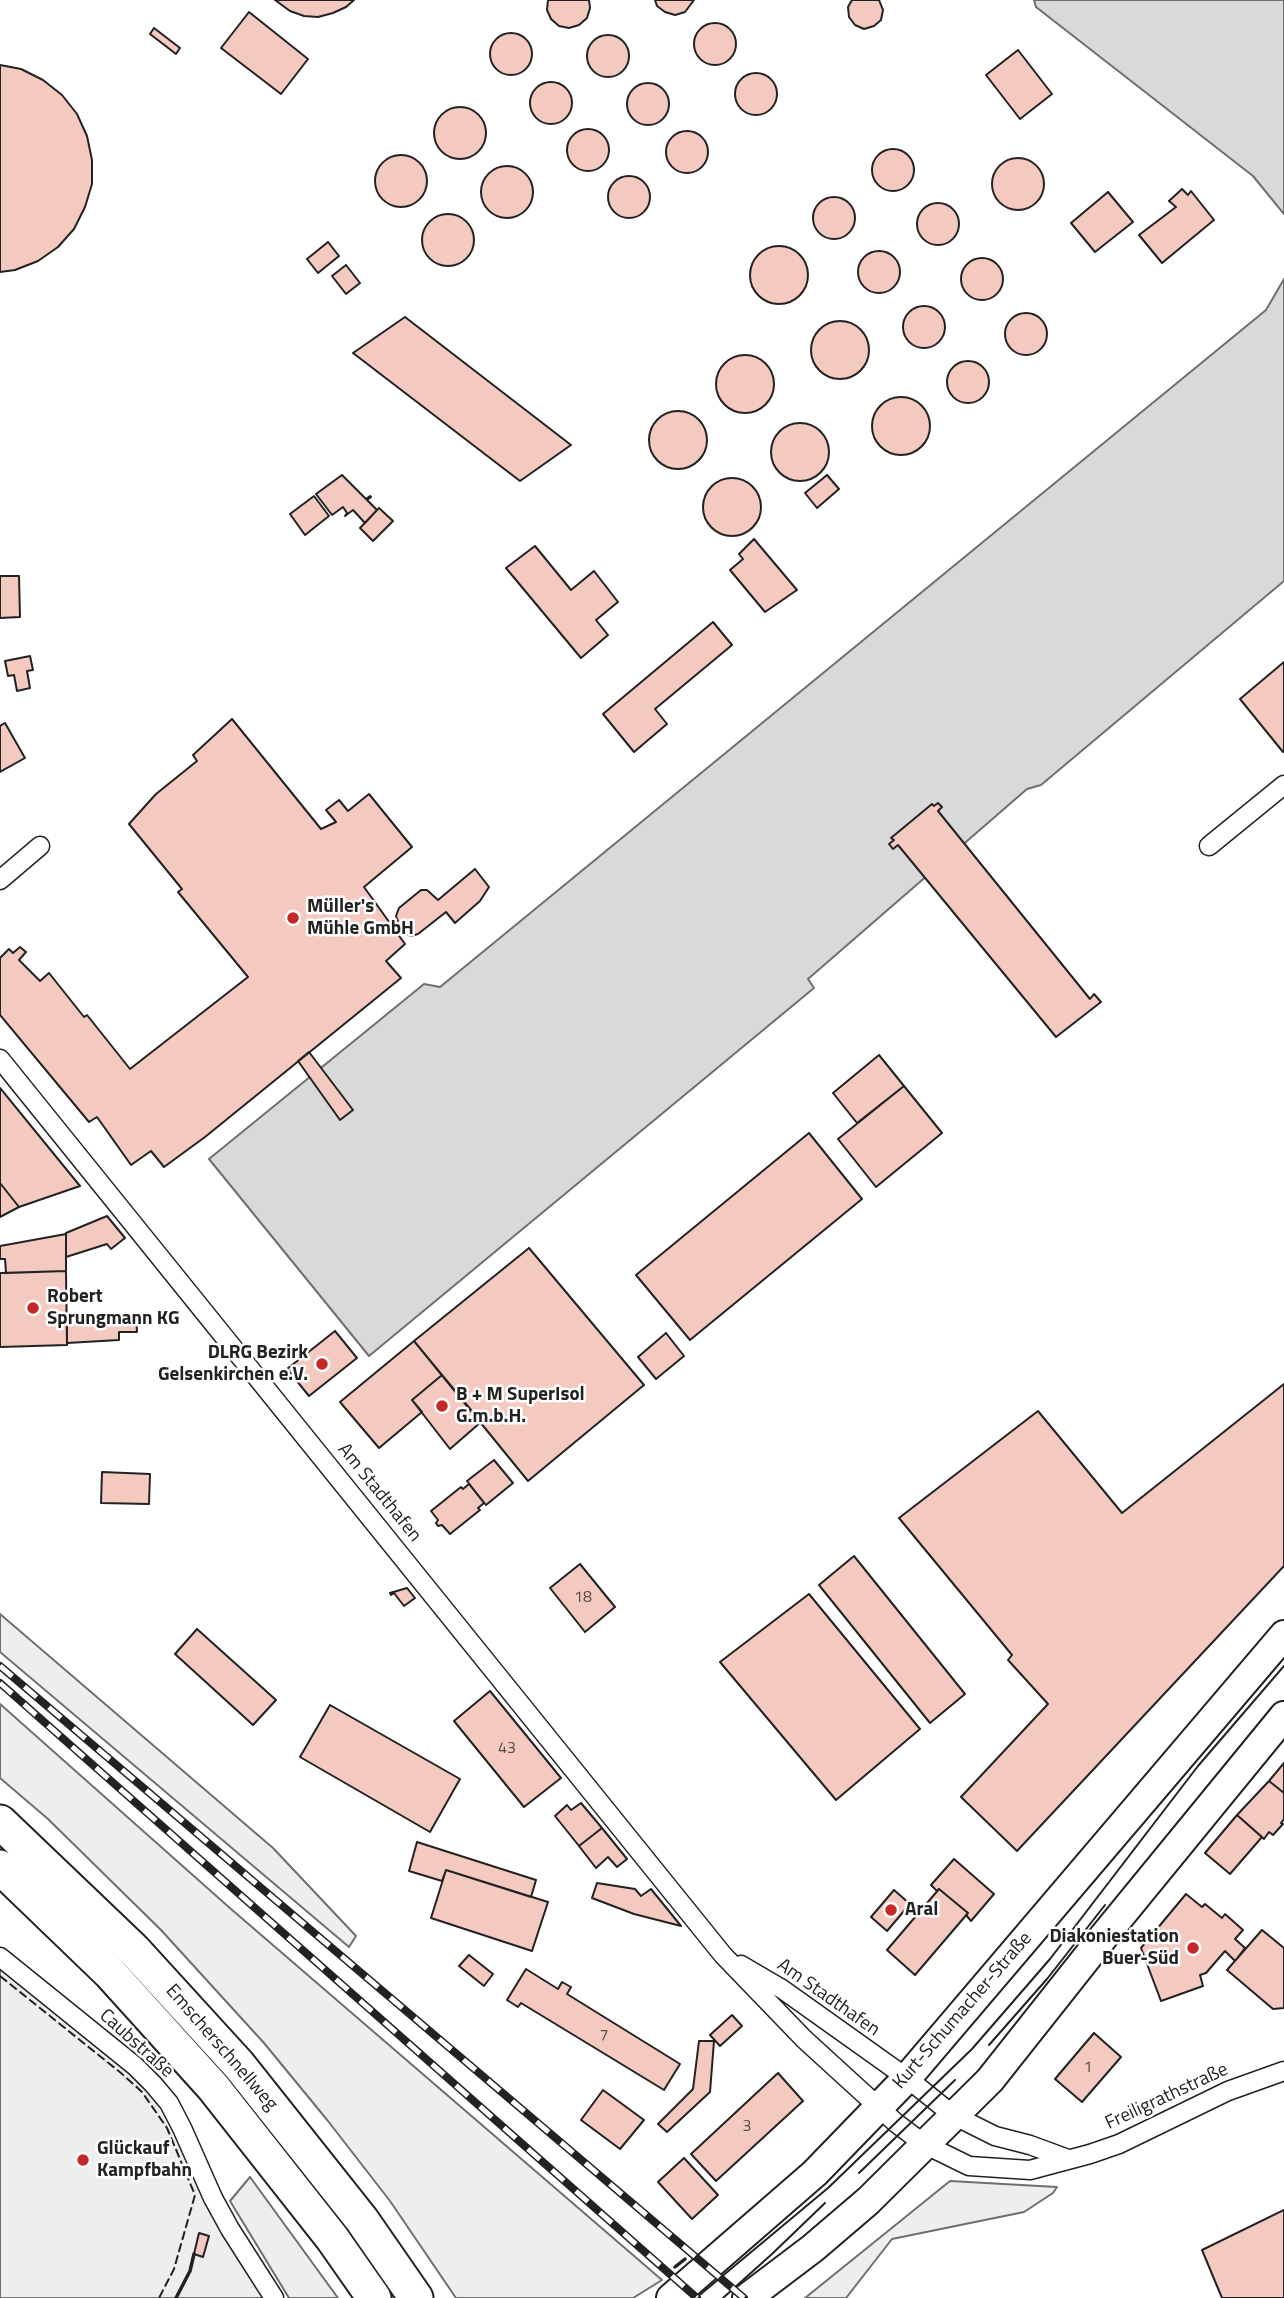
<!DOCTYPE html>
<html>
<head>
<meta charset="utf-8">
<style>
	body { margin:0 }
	canvas { display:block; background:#fff }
</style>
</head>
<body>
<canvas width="1284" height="2298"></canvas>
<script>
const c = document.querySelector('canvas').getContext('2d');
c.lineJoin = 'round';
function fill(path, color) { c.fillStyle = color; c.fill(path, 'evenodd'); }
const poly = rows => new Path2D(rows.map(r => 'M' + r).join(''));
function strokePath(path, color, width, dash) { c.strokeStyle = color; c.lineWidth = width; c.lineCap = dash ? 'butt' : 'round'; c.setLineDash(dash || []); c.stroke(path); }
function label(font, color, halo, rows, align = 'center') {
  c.font = font + ' "Titillium Web",sans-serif'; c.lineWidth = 5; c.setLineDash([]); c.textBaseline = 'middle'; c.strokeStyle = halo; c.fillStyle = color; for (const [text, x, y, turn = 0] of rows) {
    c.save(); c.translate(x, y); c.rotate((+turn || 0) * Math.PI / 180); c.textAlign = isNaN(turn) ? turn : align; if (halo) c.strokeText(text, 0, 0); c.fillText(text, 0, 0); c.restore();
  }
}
const green = poly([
	[0,1614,273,1848,356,1936,349,1947,0,1652,0,1614],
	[0,1704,231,1909,662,2280,633,2298,456,2298,390,2201,328,2121,264,2043,161,1930,48,1819,0,1778,0,1704],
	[0,1964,129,2069,162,2106,269,2298,0,2298,0,1964],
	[250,2177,338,2298,289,2298,230,2201,250,2177],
	[950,2181,1057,2187,1053,2193,1024,2212,892,2239,846,2298,805,2298,950,2181]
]);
const water = poly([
	[1034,0,1284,0,1284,214,1253,176,1036,7,1034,0],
	[1284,279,1284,581,1041,785,1027,789,808,979,814,988,369,1356,209,1159,424,984,440,987,1266,310,1284,279]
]);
const building = poly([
	[275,0,354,0,346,7,333,13,318,17,304,16,290,11,275,0],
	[548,0,589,0,590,8,587,18,579,25,569,28,559,26,551,19,547,10,548,0],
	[655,0,694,0,685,12,675,15,665,12,657,6,655,0],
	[852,0,879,0,883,10,881,20,874,26,864,29,855,25,849,17,848,7,852,0],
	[249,12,308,59,281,94,221,48,249,12],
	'694 44a21 21 0 1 1 42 0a21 21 0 1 1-42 0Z',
	[154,28,180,48,176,54,150,34,154,28],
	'490 54a21 21 0 1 1 42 0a21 21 0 1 1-42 0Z',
	'587 56a21 21 0 1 1 42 0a21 21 0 1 1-42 0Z',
	[1018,50,1052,94,1020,119,986,75,1018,50],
	[0,65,21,69,43,80,62,95,77,114,87,136,92,160,92,184,85,207,74,229,58,247,38,261,15,270,0,272,0,65],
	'735 94a21 21 0 1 1 42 0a21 21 0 1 1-42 0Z',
	'530 103a21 21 0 1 1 42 0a21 21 0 1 1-42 0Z',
	'627 104a21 21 0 1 1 42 0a21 21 0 1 1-42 0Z',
	'434 133a26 26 0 1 1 52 0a26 26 0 1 1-52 0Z',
	'567 150a21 21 0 1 1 42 0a21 21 0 1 1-42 0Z',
	'666 152a21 21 0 1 1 42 0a21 21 0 1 1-42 0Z',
	'872 170a21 21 0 1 1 42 0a21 21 0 1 1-42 0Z',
	'375 181a26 26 0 1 1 52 0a26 26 0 1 1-52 0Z',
	'992 184a26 26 0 1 1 52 0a26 26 0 1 1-52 0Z',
	'481 192a26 26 0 1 1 52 0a26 26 0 1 1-52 0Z',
	'608 197a21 21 0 1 1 42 0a21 21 0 1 1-42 0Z',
	[1182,189,1188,195,1191,191,1214,220,1162,263,1139,235,1176,207,1169,201,1182,189],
	[1108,192,1133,222,1095,252,1071,223,1108,192],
	'813 218a21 21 0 1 1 42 0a21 21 0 1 1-42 0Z',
	'917 224a21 21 0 1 1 42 0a21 21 0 1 1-42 0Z',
	'422 240a26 26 0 1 1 52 0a26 26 0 1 1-52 0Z',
	[328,242,339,256,318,273,307,259,328,242],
	'750 275a29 29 0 1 1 58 0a29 29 0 1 1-58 0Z',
	'858 272a21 21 0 1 1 42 0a21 21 0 1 1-42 0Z',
	'961 279a21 21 0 1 1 42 0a21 21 0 1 1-42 0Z',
	[346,265,360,283,346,294,332,276,346,265],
	'903 327a21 21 0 1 1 42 0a21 21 0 1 1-42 0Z',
	'1005 334a21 21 0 1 1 42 0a21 21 0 1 1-42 0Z',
	[405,317,571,445,520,481,353,353,405,317],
	'811 350a29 29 0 1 1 58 0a29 29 0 1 1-58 0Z',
	'716 384a29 29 0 1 1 58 0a29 29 0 1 1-58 0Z',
	'947 382a21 21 0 1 1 42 0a21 21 0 1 1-42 0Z',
	'872 426a29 29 0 1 1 58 0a29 29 0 1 1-58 0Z',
	'649 440a29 29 0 1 1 58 0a29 29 0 1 1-58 0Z',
	'771 452a29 29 0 1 1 58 0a29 29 0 1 1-58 0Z',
	[342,475,366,499,370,496,371,497,367,500,377,510,365,523,353,510,345,516,347,513,343,507,332,515,316,494,342,475],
	[827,475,839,489,817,508,805,493,827,475],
	'703 507a29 29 0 1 1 58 0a29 29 0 1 1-58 0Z',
	[314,496,329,516,305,535,290,514,314,496],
	[379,508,393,521,373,541,360,528,379,508],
	[754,539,797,590,765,612,730,570,743,559,739,554,754,539],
	[535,546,571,590,594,571,618,602,596,620,608,635,581,658,506,568,535,546],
	[0,576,19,576,20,617,0,618,0,576],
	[713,622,732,645,655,709,667,724,634,752,603,714,713,622],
	[30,656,33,670,27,671,30,688,17,691,14,675,8,676,5,661,30,656],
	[1284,662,1284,751,1283,752,1240,699,1284,662],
	[232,719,321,829,336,822,326,810,339,800,348,811,369,794,412,847,364,887,405,944,386,961,401,978,205,1137,164,1167,151,1151,131,1165,97,1117,89,1122,0,1015,0,958,9,949,13,953,20,947,26,952,19,960,40,981,49,973,84,1017,87,1015,130,1069,248,977,178,892,182,889,129,824,156,794,197,761,193,755,232,719],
	[5,723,25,758,0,772,0,726,5,723],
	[938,803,942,807,938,811,1090,999,1094,994,1101,1002,1056,1037,898,845,893,849,889,844,894,840,891,838,932,804,934,806,938,803],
	[475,869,489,887,480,901,455,923,446,912,418,934,411,936,404,933,395,924,398,922,396,916,399,908,421,890,427,890,438,900,475,869],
	[309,1052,353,1110,340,1120,298,1061,309,1052],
	[879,1055,904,1086,857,1123,833,1093,879,1055],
	[904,1086,942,1133,876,1187,838,1139,904,1086],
	[0,1088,80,1186,19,1207,0,1183,0,1088],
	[809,1133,862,1199,690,1340,636,1275,809,1133],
	[0,1183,19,1207,0,1217,0,1183],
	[107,1216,125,1238,111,1249,107,1244,66,1257,66,1233,107,1216],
	[66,1234,66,1271,6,1273,5,1259,0,1259,0,1246,66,1234],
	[529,1248,644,1385,528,1481,414,1341,529,1248],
	[66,1271,67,1345,0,1347,0,1273,66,1271],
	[136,1314,137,1332,119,1332,119,1340,67,1343,67,1316,136,1314],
	[335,1331,357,1358,309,1396,287,1369,335,1331],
	[666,1333,684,1356,656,1379,638,1357,666,1333],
	[414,1341,442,1375,412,1400,422,1412,379,1448,340,1402,414,1341],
	[442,1375,481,1422,450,1449,412,1400,442,1375],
	[1284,1384,1284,1566,1017,1851,961,1797,1048,1704,1008,1660,1012,1655,899,1518,1038,1411,1122,1513,1284,1384],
	[494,1460,513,1483,486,1505,467,1481,494,1460],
	[102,1472,150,1474,149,1504,101,1503,102,1472],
	[469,1484,484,1503,478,1508,480,1510,450,1534,442,1525,438,1526,436,1523,438,1520,431,1511,461,1487,463,1489,469,1484],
	[854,1556,965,1694,930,1723,819,1585,854,1556],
	[580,1564,615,1607,585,1632,550,1588,580,1564],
	[407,1588,415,1598,404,1606,394,1593,391,1595,390,1593,407,1588],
	[809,1594,920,1729,836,1800,720,1662,809,1594],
	[197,1629,276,1700,253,1725,175,1654,197,1629],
	[490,1691,561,1778,524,1807,454,1721,490,1691],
	[330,1705,460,1779,430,1832,300,1757,330,1705],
	[1284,1763,1284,1793,1269,1781,1284,1763],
	[1269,1781,1284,1793,1284,1819,1281,1823,1283,1824,1273,1835,1269,1832,1264,1839,1237,1815,1269,1781],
	[581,1803,602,1828,579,1846,555,1816,567,1805,571,1810,581,1803],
	[1237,1815,1262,1837,1230,1874,1205,1853,1237,1815],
	[602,1828,627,1859,617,1867,608,1857,596,1868,579,1846,602,1828],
	[417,1842,536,1880,531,1897,446,1870,442,1881,409,1871,417,1842],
	[954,1859,994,1894,971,1921,966,1915,968,1913,939,1889,937,1891,931,1885,954,1859],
	[446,1870,548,1902,532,1951,431,1918,446,1870],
	[597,1883,635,1889,641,1896,651,1889,681,1926,634,1914,592,1898,597,1883],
	[939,1889,968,1913,915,1975,887,1950,939,1889],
	[894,1890,910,1904,887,1931,871,1917,894,1890],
	[1186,1894,1202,1907,1205,1904,1222,1918,1225,1914,1243,1930,1235,1939,1245,1948,1235,1961,1225,1951,1206,1973,1200,1975,1203,1986,1161,2001,1141,1948,1186,1894],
	[1262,1930,1284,1948,1284,2008,1273,2009,1227,1970,1262,1930],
	[469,1955,493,1974,484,1986,459,1966,469,1955],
	[526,1969,558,1989,562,1982,571,1987,567,1994,680,2064,664,2090,521,2003,518,2007,507,2000,526,1969],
	[732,2015,742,2026,720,2046,710,2035,732,2015],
	[1094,2033,1121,2057,1082,2102,1055,2079,1094,2033],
	[699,2041,714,2041,710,2092,667,2132,658,2124,693,2089,699,2041],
	[778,2073,803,2101,716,2181,691,2154,778,2073],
	[603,2090,644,2120,620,2149,581,2120,603,2090],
	[684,2158,718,2195,692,2219,658,2182,684,2158],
	[1284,2210,1284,2298,1222,2298,1202,2250,1284,2210],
	[199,2233,209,2236,203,2257,194,2254,199,2233]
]);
const minor = poly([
	[1209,846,1284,785],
	[0,880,40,846],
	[0,1059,723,1955,804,2039,896,2123,924,2144,969,2166,1030,2170,1090,2154,1119,2144,1228,2091,1284,2071],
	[0,1957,135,2066,153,2084,169,2103,182,2128,213,2198,230,2229,274,2298],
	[741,1965,782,1989,907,2078,953,2115,995,2136,1030,2145,1068,2159]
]);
const primary = poly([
	[671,2298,815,2173,907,2078,1284,1635],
	[747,2298,813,2248,868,2201,990,2080,1104,1936,1284,1716]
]);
const motorway = poly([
	[0,1822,134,1950,239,2065,362,2220,416,2298],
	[0,1867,110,1973,213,2087,332,2238,374,2298]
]);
const tram = poly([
	[989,2045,1047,1979,1105,1905],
	[859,2173,955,2080],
	[696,2298,828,2188,972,2049,1050,1959,1198,1766,1284,1666],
	[723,2298,772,2254,825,2203]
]);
const rail = poly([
	[0,1666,744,2298],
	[0,1683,697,2298]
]);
const fence = poly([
	[0,1976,121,2073,142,2092,167,2128,195,2195,174,2269,159,2298]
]);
const wall = poly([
	[675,2267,685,2259],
	[176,2298,190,2271,194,2254]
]);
const markers = [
	[293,918,7,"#c62828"],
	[33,1308,7,"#c62828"],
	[322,1364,7,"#c62828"],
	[442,1406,7,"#c62828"],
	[891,1910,7,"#c62828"],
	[1193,1948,7,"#c62828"],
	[83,2160,7,"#c62828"]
];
const numberNames = [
	["18",583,1598],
	["43",507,1749],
	["7",604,2036],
	["1",1088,2068],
	["3",747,2127]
];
const poiNames = [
	["Müller's",307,907],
	["Mühle GmbH",307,929],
	["Robert",47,1297],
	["Sprungmann KG",47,1319],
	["DLRG Bezirk",308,1353,"right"],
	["Gelsenkirchen e.V.",308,1375,"right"],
	["B + M SuperIsol",456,1395],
	["G.m.b.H.",456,1417],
	["Aral",905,1910],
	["Diakoniestation",1179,1937,"right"],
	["Buer-Süd",1179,1959,"right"],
	["Glückauf",97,2149],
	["Kampfbahn",97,2171]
];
const streetNames = [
	["Am Stadthafen",379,1493,51],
	["Am Stadthafen",828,1998,35],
	["Kurt-Schumacher-Straße",963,2011,-49],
	["Caubstraße",136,2044,42],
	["Emscherschnellweg",221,2048,49],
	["Freiligrathstraße",1167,2097,-25]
];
fill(green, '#eee');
strokePath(green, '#6f6f6f', 2);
fill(water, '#d9d9d9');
strokePath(water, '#6f6f6f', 2);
fill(building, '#f3c9c0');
strokePath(building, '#222', 2);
strokePath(minor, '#222', 21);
strokePath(primary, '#222', 32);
strokePath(motorway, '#222', 37);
strokePath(minor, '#fff', 18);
strokePath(primary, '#fff', 28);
strokePath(motorway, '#fff', 33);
strokePath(tram, '#222', 2);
strokePath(rail, '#222', 8);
strokePath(rail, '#fff', 5, [16]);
strokePath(fence, '#222', 2, [9, 3.5]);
strokePath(wall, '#222', 3.5);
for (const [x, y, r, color] of markers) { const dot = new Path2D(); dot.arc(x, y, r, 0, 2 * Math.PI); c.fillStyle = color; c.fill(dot); strokePath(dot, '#fff', 2.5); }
label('16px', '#564c4a', null, numberNames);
label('bold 19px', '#222', '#fff', poiNames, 'left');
label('19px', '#222', '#fff', streetNames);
</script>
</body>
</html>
